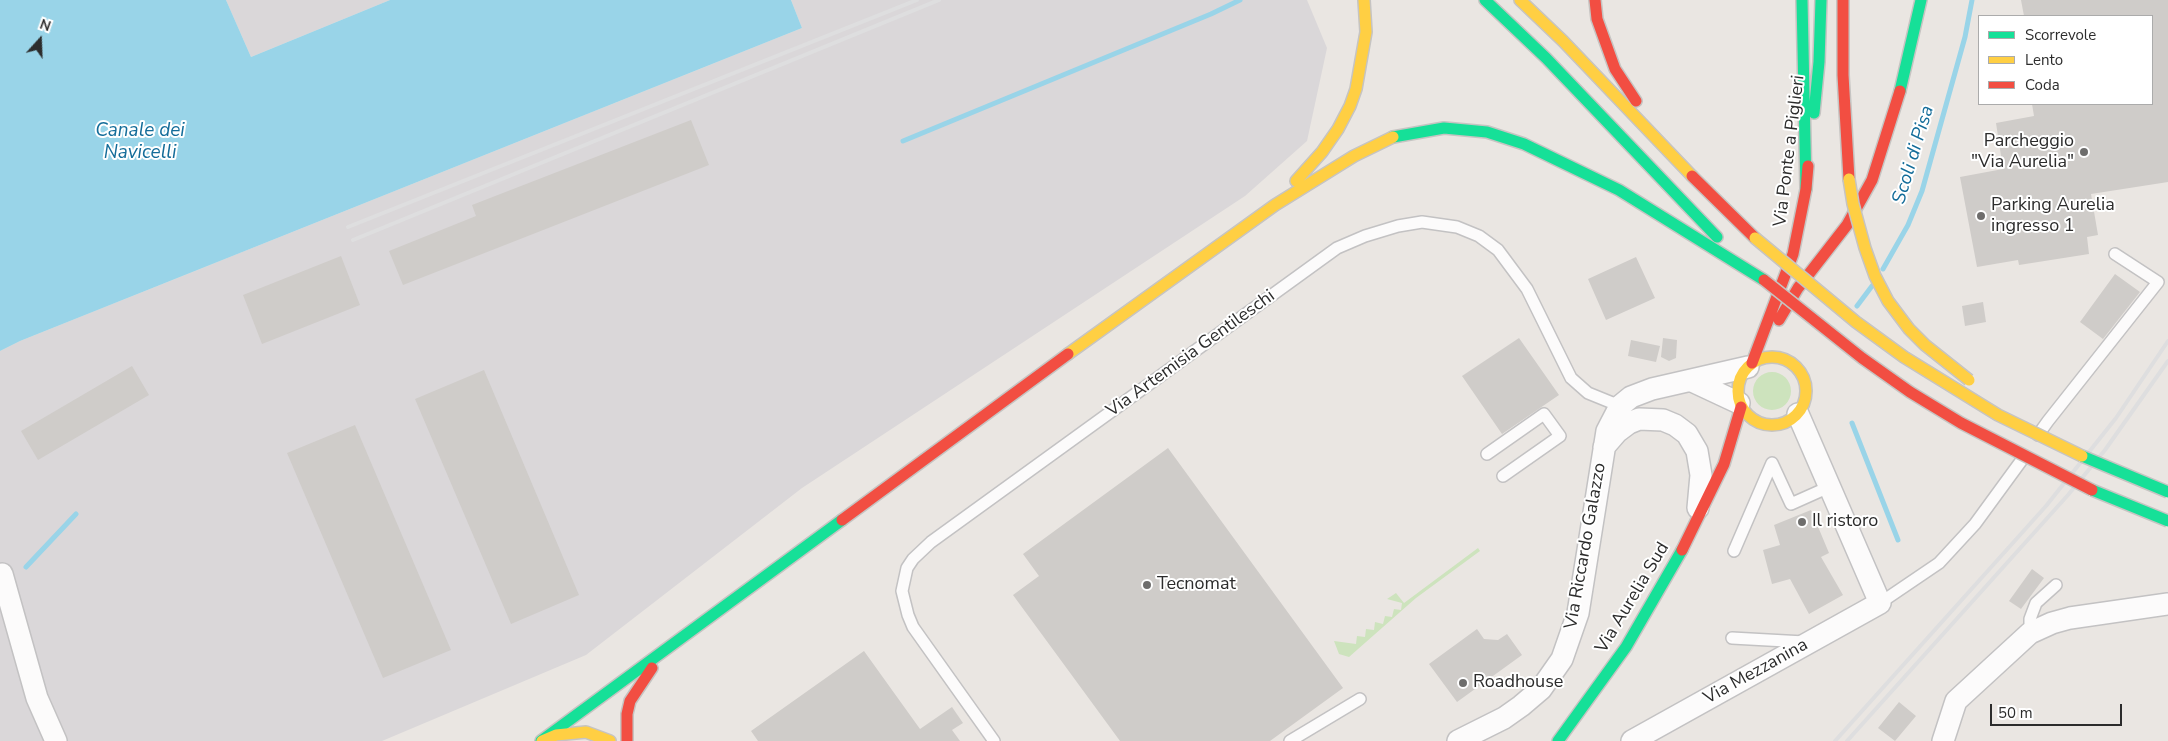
<!DOCTYPE html>
<html>
<head>
<meta charset="utf-8">
<style>
	body { margin:0 }
	#map { position:relative; width:2168px; height:741px; overflow:hidden; background:#eae6e2; font-family:"Nunito Sans",sans-serif }
	canvas { display:block }
	.legend { position:absolute; left:1978px; top:15px; width:175px; height:90px; box-sizing:border-box; background:#fff; border:1px solid #ababab; margin:0; padding:6px 9px; list-style:none; font-size:15px; color:#2c2c2c }
	.legend li { display:flex; align-items:center; gap:10px; height:25px }
	.legend b { width:25px; border:1px solid #ababab }
	.north { position:absolute; left:15px; top:15px; width:50px; height:50px; -webkit-text-stroke:4px #fff; paint-order:stroke; rotate:20deg; font-size:14px; font-weight:700; line-height:20px; text-align:center; color:#2c2c2c }
	.north::after { content:''; display:block; margin:auto; width:18px; height:22px; background:#2c2c2c; clip-path:polygon(50% 0,100% 100%,50% 72%,0 100%) }
	.scale { position:absolute; left:1990px; top:704px; width:132px; height:22px; box-sizing:border-box; border:2px solid #2c2c2c; border-top:0; padding-left:6px; font-size:15px; line-height:18px; white-space:nowrap; color:#2c2c2c; -webkit-text-stroke:4px #fff; paint-order:stroke }
</style>
</head>
<body>
<div id="map">
<canvas width="2168" height="741"></canvas>
<ul class="legend">
<li><b style="height:6px;background:#16e098"></b>Scorrevole</li>
<li><b style="height:6px;background:#ffcf43"></b>Lento</li>
<li><b style="height:6px;background:#f24e42"></b>Coda</li>
</ul>
<div class="north">N</div>
<div class="scale">50 m</div>
</div>
<script>
const c = document.querySelector('canvas').getContext('2d');
c.lineJoin = 'round';
function fill(path, color) { c.fillStyle = color; c.fill(path, 'evenodd'); }
const poly = rows => new Path2D(rows.map(r => 'M' + r).join(''));
function strokePath(path, color, width, dash) { c.strokeStyle = color; c.lineWidth = width; c.lineCap = dash ? 'butt' : 'round'; c.setLineDash(dash || []); c.stroke(path); }
function label(font, color, halo, rows, align = 'center') {
  c.font = font + ' "Nunito Sans",sans-serif'; c.lineWidth = 4; c.setLineDash([]); c.textBaseline = 'middle'; c.strokeStyle = halo; c.fillStyle = color; for (const [text, x, y, turn = 0] of rows) {
    c.save(); c.translate(x, y); c.rotate((+turn || 0) * Math.PI / 180); c.textAlign = isNaN(turn) ? turn : align; if (halo) c.strokeText(text, 0, 0); c.fillText(text, 0, 0); c.restore();
  }
}
const industrial = poly([
	[226,0,390,0,251,57],
	[791,0,1307,0,1327,48,1307,141,1245,196,802,488,586,655,382,741,0,741,0,351,20,341,802,28]
]);
const green = poly([
	'1753 391a19 19 0 1 1 38 0a19 19 0 1 1-38 0Z',
	[1478,548,1480,551,1416,598,1349,657,1339,654,1334,641,1356,644,1357,636,1365,637,1366,629,1374,630,1375,622,1383,624,1385,616,1392,617,1394,609,1401,610,1402,603,1387,599,1396,593,1404,603]
]);
const water = poly([
	[0,0,226,0,251,57,390,0,791,0,802,28,20,341,0,351]
]);
const stream = poly([
	[903,141,1211,14,1240,0],
	[1883,269,1908,225,1922,191,1965,37,1972,0],
	[1857,306,1872,286],
	[1852,423,1898,540],
	[26,567,76,514]
]);
const building = poly([
	[2021,0,2168,0,2168,182,2091,194,2098,235,2087,237,2089,254,2019,265,2018,260,1977,267,1960,177,2003,169,1996,123,2034,116,2032,104,2152,104,2152,16,2024,16],
	[691,120,709,165,403,285,389,251,476,216,472,205],
	[341,256,360,305,262,344,243,295],
	[1636,257,1655,298,1606,320,1588,279],
	[2115,274,2140,292,2103,339,2080,322],
	[1983,302,1986,322,1965,326,1962,306],
	[1519,338,1559,395,1502,434,1462,376],
	[1663,338,1677,340,1676,358,1669,361,1661,357],
	[1631,340,1660,346,1656,362,1628,356],
	[132,366,149,395,38,460,21,431],
	[484,370,579,595,511,624,415,399],
	[355,425,451,650,383,678,287,453],
	[1168,448,1343,688,1270,741,1120,741,1013,595,1039,576,1023,554],
	[1811,510,1829,553,1821,557,1843,595,1809,614,1790,579,1772,584,1763,550,1780,545,1774,525],
	[2032,569,2044,578,2021,609,2009,601],
	[1477,629,1484,639,1498,640,1507,634,1522,655,1457,702,1429,664],
	[864,651,920,729,952,707,963,723,952,730,960,741,758,741,751,731],
	[1899,702,1916,716,1895,741,1878,728]
]);
const lane = poly([
	[2038,435,2048,421,2158,282,2115,254],
	[1487,454,1544,414,1560,436,1503,476],
	[1734,551,1772,463,1791,504,1829,487],
	[1880,603,1939,563,1975,524,2024,457],
	[2030,633,2030,619,2036,603,2056,585],
	[1732,638,1804,642],
	[994,741,913,627,908,615,902,591,907,568,913,559,931,542,1337,248,1365,236,1398,226,1422,222,1457,227,1479,236,1498,250,1527,289,1571,378,1588,393,1620,406],
	[1290,741,1360,699]
]);
const street = poly([
	[1692,381,1739,403],
	[1604,447,1617,432,1629,423,1639,419,1663,420,1675,425,1687,434,1697,451,1701,475,1698,508],
	[2,574,37,698,56,741],
	[1458,741,1504,718,1521,706,1541,689,1562,659,1578,613,1607,431,1620,406,1631,397,1652,389,1748,367],
	[1632,741,1880,603,1798,414],
	[1943,741,1956,701,2030,633,2052,623,2070,618,2168,604]
]);
const fast = poly([
	[1485,0,1546,58,1717,237],
	[1802,0,1806,189],
	[1900,91,1921,0],
	[1814,113,1819,62,1821,0],
	[1393,137,1444,128,1487,132,1524,144,1619,190,1764,280],
	[541,741,842,520],
	[1558,741,1626,647,1682,550]
]);
const slow = poly([
	[1520,0,1563,41,1692,176],
	[1296,181,1322,152,1338,129,1350,106,1356,89,1366,32,1364,0],
	[1068,354,1275,205,1354,156,1393,137],
	'1738 391a34 34 0 1 1 68 0a34 34 0 1 1-68 0Z',
	[542,741,556,735,586,732,610,741]
]);
const jam = poly([
	[1595,0,1597,19,1615,69,1636,101],
	[1843,0,1843,75,1849,179],
	[1692,176,1755,238],
	[1779,320,1798,288,1847,225,1872,180,1900,91],
	[1752,363,1793,254,1806,189,1808,166],
	[842,520,1068,354],
	[1682,550,1724,464,1741,407],
	[627,741,627,714,630,701,652,668]
]);
const rail = poly([
	[348,227,917,0],
	[353,240,939,0],
	[1835,741,2046,506,2116,418,2168,341],
	[1847,741,2068,495,2105,450,2168,361]
]);
const fastBridge = poly([
	[2082,456,2168,492],
	[2092,490,2168,521]
]);
const slowBridge = poly([
	[1849,179,1853,204,1865,248,1875,276,1888,301,1909,329,1925,345,1969,380],
	[1755,238,1856,322,1904,357,1998,415,2082,456]
]);
const jamBridge = poly([
	[1764,280,1862,358,1910,392,1961,423,2092,490]
]);
const markers = [
	[2084,152,5,"#6e6d6c"],
	[1981,216,5,"#6e6d6c"],
	[1802,522,5,"#6e6d6c"],
	[1147,585,5,"#6e6d6c"],
	[1463,683,5,"#6e6d6c"]
];
const poiNames = [
	["Parcheggio",2074,142,"right"],
	["\"Via Aurelia\"",2074,163,"right"],
	["Parking Aurelia",1991,206],
	["ingresso 1",1991,227],
	["Il ristoro",1812,522],
	["Tecnomat",1157,585],
	["Roadhouse",1473,683]
];
const streetNames = [
	["Via Ponte a Piglieri",1790,151,-83],
	["Via Artemisia Gentileschi",1191,354,-36],
	["Via Riccardo Galazzo",1586,546,-80],
	["Via Aurelia Sud",1633,598,-59],
	["Via Mezzanina",1756,672,-29]
];
const waterNames = [
	["Canale dei",140,131],
	["Navicelli",140,153],
	["Scoli di Pisa",1914,155,-73]
];
fill(industrial, '#dad7d9');
fill(green, '#cde3bd');
fill(water, '#99d4e8');
strokePath(stream, '#99d4e8', 5);
fill(building, '#cfccc9');
strokePath(lane, '#c3c2c3', 14);
strokePath(street, '#c3c2c3', 24);
strokePath(fast, '#c6c4c2', 14);
strokePath(slow, '#c6c4c2', 14);
strokePath(jam, '#c6c4c2', 14);
strokePath(lane, '#fcfbfb', 11);
strokePath(street, '#fcfbfb', 21);
strokePath(fast, '#16e098', 11);
strokePath(slow, '#ffcf43', 11);
strokePath(jam, '#f24e42', 11);
strokePath(rail, '#dededf', 4);
strokePath(fastBridge, '#c6c4c2', 14, []);
strokePath(slowBridge, '#c6c4c2', 14, []);
strokePath(jamBridge, '#c6c4c2', 14, []);
strokePath(fastBridge, '#16e098', 11);
strokePath(slowBridge, '#ffcf43', 11);
strokePath(jamBridge, '#f24e42', 11);
for (const [x, y, r, color] of markers) { const dot = new Path2D(); dot.arc(x, y, r, 0, 2 * Math.PI); c.fillStyle = color; c.fill(dot); strokePath(dot, '#fff', 2); }
label('18px', '#2c2c2c', '#fff', poiNames, 'left');
label('18px', '#2c2c2c', '#fff', streetNames);
label('italic 19px', '#136c99', '#fff', waterNames);
</script>
</body>
</html>
